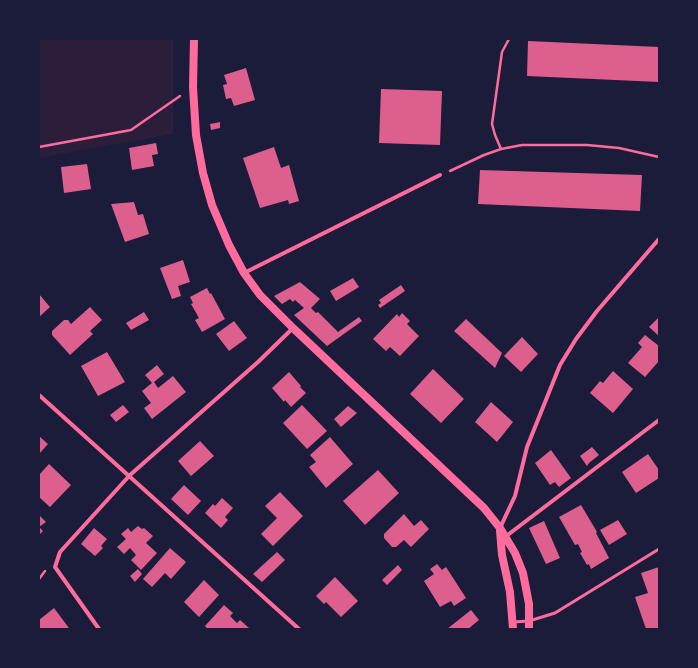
<!DOCTYPE html>
<html>
<head>
<meta charset="utf-8">
<style>
	body { margin:0 }
	#map { position:relative; width:698px; height:668px; overflow:hidden; background:#1b1b3a; font-family:Roboto,sans-serif }
	canvas { display:block }
	.frame { position:absolute; inset:0; border:40px solid #1b1b3a; pointer-events:none }
</style>
</head>
<body>
<div id="map">
<canvas width="698" height="668"></canvas>
<div class="frame"></div>
</div>
<script>
const c = document.querySelector('canvas').getContext('2d');
c.lineJoin = 'round';
function fill(path, color) { c.fillStyle = color; c.fill(path, 'evenodd'); }
const poly = rows => new Path2D(rows.map(r => 'M' + r).join(''));
function strokePath(path, color, width, dash) { c.strokeStyle = color; c.lineWidth = width; c.lineCap = dash ? 'butt' : 'round'; c.setLineDash(dash || []); c.stroke(path); }
const green = poly([
	[39,39,173,39,173,134,39,158]
]);
const building = poly([
	[528,41,659,47,659,82,527,76],
	[246,68,255,100,234,106,231,98,226,99,223,85,227,84,224,75],
	[381,89,442,91,440,145,379,143],
	[220,122,220,128,211,130,210,124],
	[156,143,158,154,152,155,154,166,132,170,129,148],
	[274,147,281,168,289,165,299,201,289,204,288,200,260,208,243,158],
	[87,164,91,189,64,193,61,167],
	[480,170,642,175,640,211,478,204],
	[134,202,138,215,143,214,149,234,125,242,111,204],
	[183,260,190,282,178,286,181,296,172,299,160,268],
	[353,278,359,287,336,301,330,291],
	[300,282,320,299,311,308,316,313,318,312,338,332,359,317,362,321,327,346,294,315,304,308,295,300,293,302,290,299,282,304,274,296],
	[401,285,405,291,380,308,378,305,381,303,379,300],
	[207,288,210,294,211,293,225,319,202,332,195,320,199,318,191,304,193,303,190,297],
	[39,294,50,307,39,317],
	[90,307,102,320,90,331,93,334,70,355,52,335,52,331,64,320,68,320,71,324],
	[144,312,149,320,131,330,126,323],
	[402,313,410,321,407,324,419,336,400,356,390,347,386,351,373,339,397,314,399,317],
	[659,317,659,336,649,327],
	[466,319,502,353,495,368,454,331],
	[234,321,247,338,229,351,216,334],
	[645,335,659,346,659,361,645,377,628,363,642,347,638,343],
	[522,337,538,354,521,372,504,356],
	[107,352,125,382,98,396,81,366],
	[157,365,164,374,154,382,158,388,173,376,186,392,152,419,144,408,151,403,142,391,152,383,145,375],
	[433,369,464,399,441,423,410,394],
	[613,371,633,389,613,413,590,393,600,381,603,383],
	[289,372,301,386,300,387,306,393,291,407,285,400,284,402,272,388],
	[491,402,513,422,497,442,475,422],
	[123,405,129,412,116,422,110,415],
	[302,405,327,431,307,449,283,423],
	[348,406,357,413,341,427,334,419],
	[39,436,48,444,39,454],
	[330,437,353,464,326,488,309,467,316,462,310,455],
	[200,441,214,456,191,476,178,461],
	[592,447,599,455,589,463,587,466,580,456],
	[551,450,571,478,559,487,555,482,550,485,535,463],
	[648,454,659,470,659,478,636,493,622,472],
	[49,464,71,485,50,507,39,497,39,475],
	[378,470,399,493,365,525,343,501],
	[184,485,201,501,188,515,171,499],
	[280,492,303,516,273,546,261,534,277,518,265,506],
	[222,498,233,508,225,517,228,520,221,528,205,513,213,504,215,506],
	[581,505,597,532,596,533,609,558,591,569,589,564,587,565,580,553,582,552,578,544,575,545,559,517],
	[404,514,414,526,421,520,429,529,411,547,404,540,396,547,392,547,384,538,384,534],
	[39,515,46,522,39,527,43,531,39,535],
	[618,520,627,534,609,545,600,530],
	[544,521,560,558,546,564,529,528],
	[138,526,142,529,144,528,153,536,146,543,157,553,141,570,131,560,136,555,130,548,124,554,117,547,126,539,121,534,128,528,131,532],
	[94,528,107,539,101,546,103,548,95,556,81,544],
	[170,548,186,562,171,579,165,573,152,587,143,579],
	[277,552,285,560,262,582,253,574],
	[437,564,442,570,446,567,466,598,454,606,451,601,440,607,424,581,434,574,430,569],
	[398,565,402,570,387,585,382,580],
	[659,567,659,629,646,629,635,597,648,593,641,573],
	[138,569,142,574,135,582,130,576],
	[335,577,358,601,341,617,326,602,324,604,316,596],
	[204,580,219,595,199,617,184,602],
	[224,605,233,613,230,616,237,623,240,620,249,628,248,629,208,629,205,626],
	[54,608,69,628,39,629,39,620],
	[471,610,479,620,468,629,447,629]
]);
const path = poly([
	[39,147,131,130,180,96],
	[501,149,495,135,492,124,502,52,509,39],
	[450,171,484,155,501,149,522,145,587,145,619,148,659,157],
	[39,579,45,571]
]);
const service = poly([
	[513,622,529,621,555,613,659,549]
]);
const minor = poly([
	[244,273,440,175],
	[39,395,299,629],
	[500,528,515,496,527,447,560,365,576,339,597,311,659,239],
	[505,537,659,420],
	[99,629,55,567,60,552,130,475,258,362,293,328]
]);
const secondary = poly([
	[194,39,193,87,196,135,203,173,212,205,229,245,244,273,260,295,293,328,484,508,500,528,515,553,523,573,529,604,529,629],
	[500,531,502,555,510,592,513,629]
]);
fill(green, '#2a1e3b');
fill(building, '#dd5f8e');
strokePath(path, '#ff6b9d', 2.5);
strokePath(service, '#ff6b9d', 3);
strokePath(minor, '#ff6b9d', 4);
strokePath(secondary, '#ff6b9d', 8);
</script>
</body>
</html>
